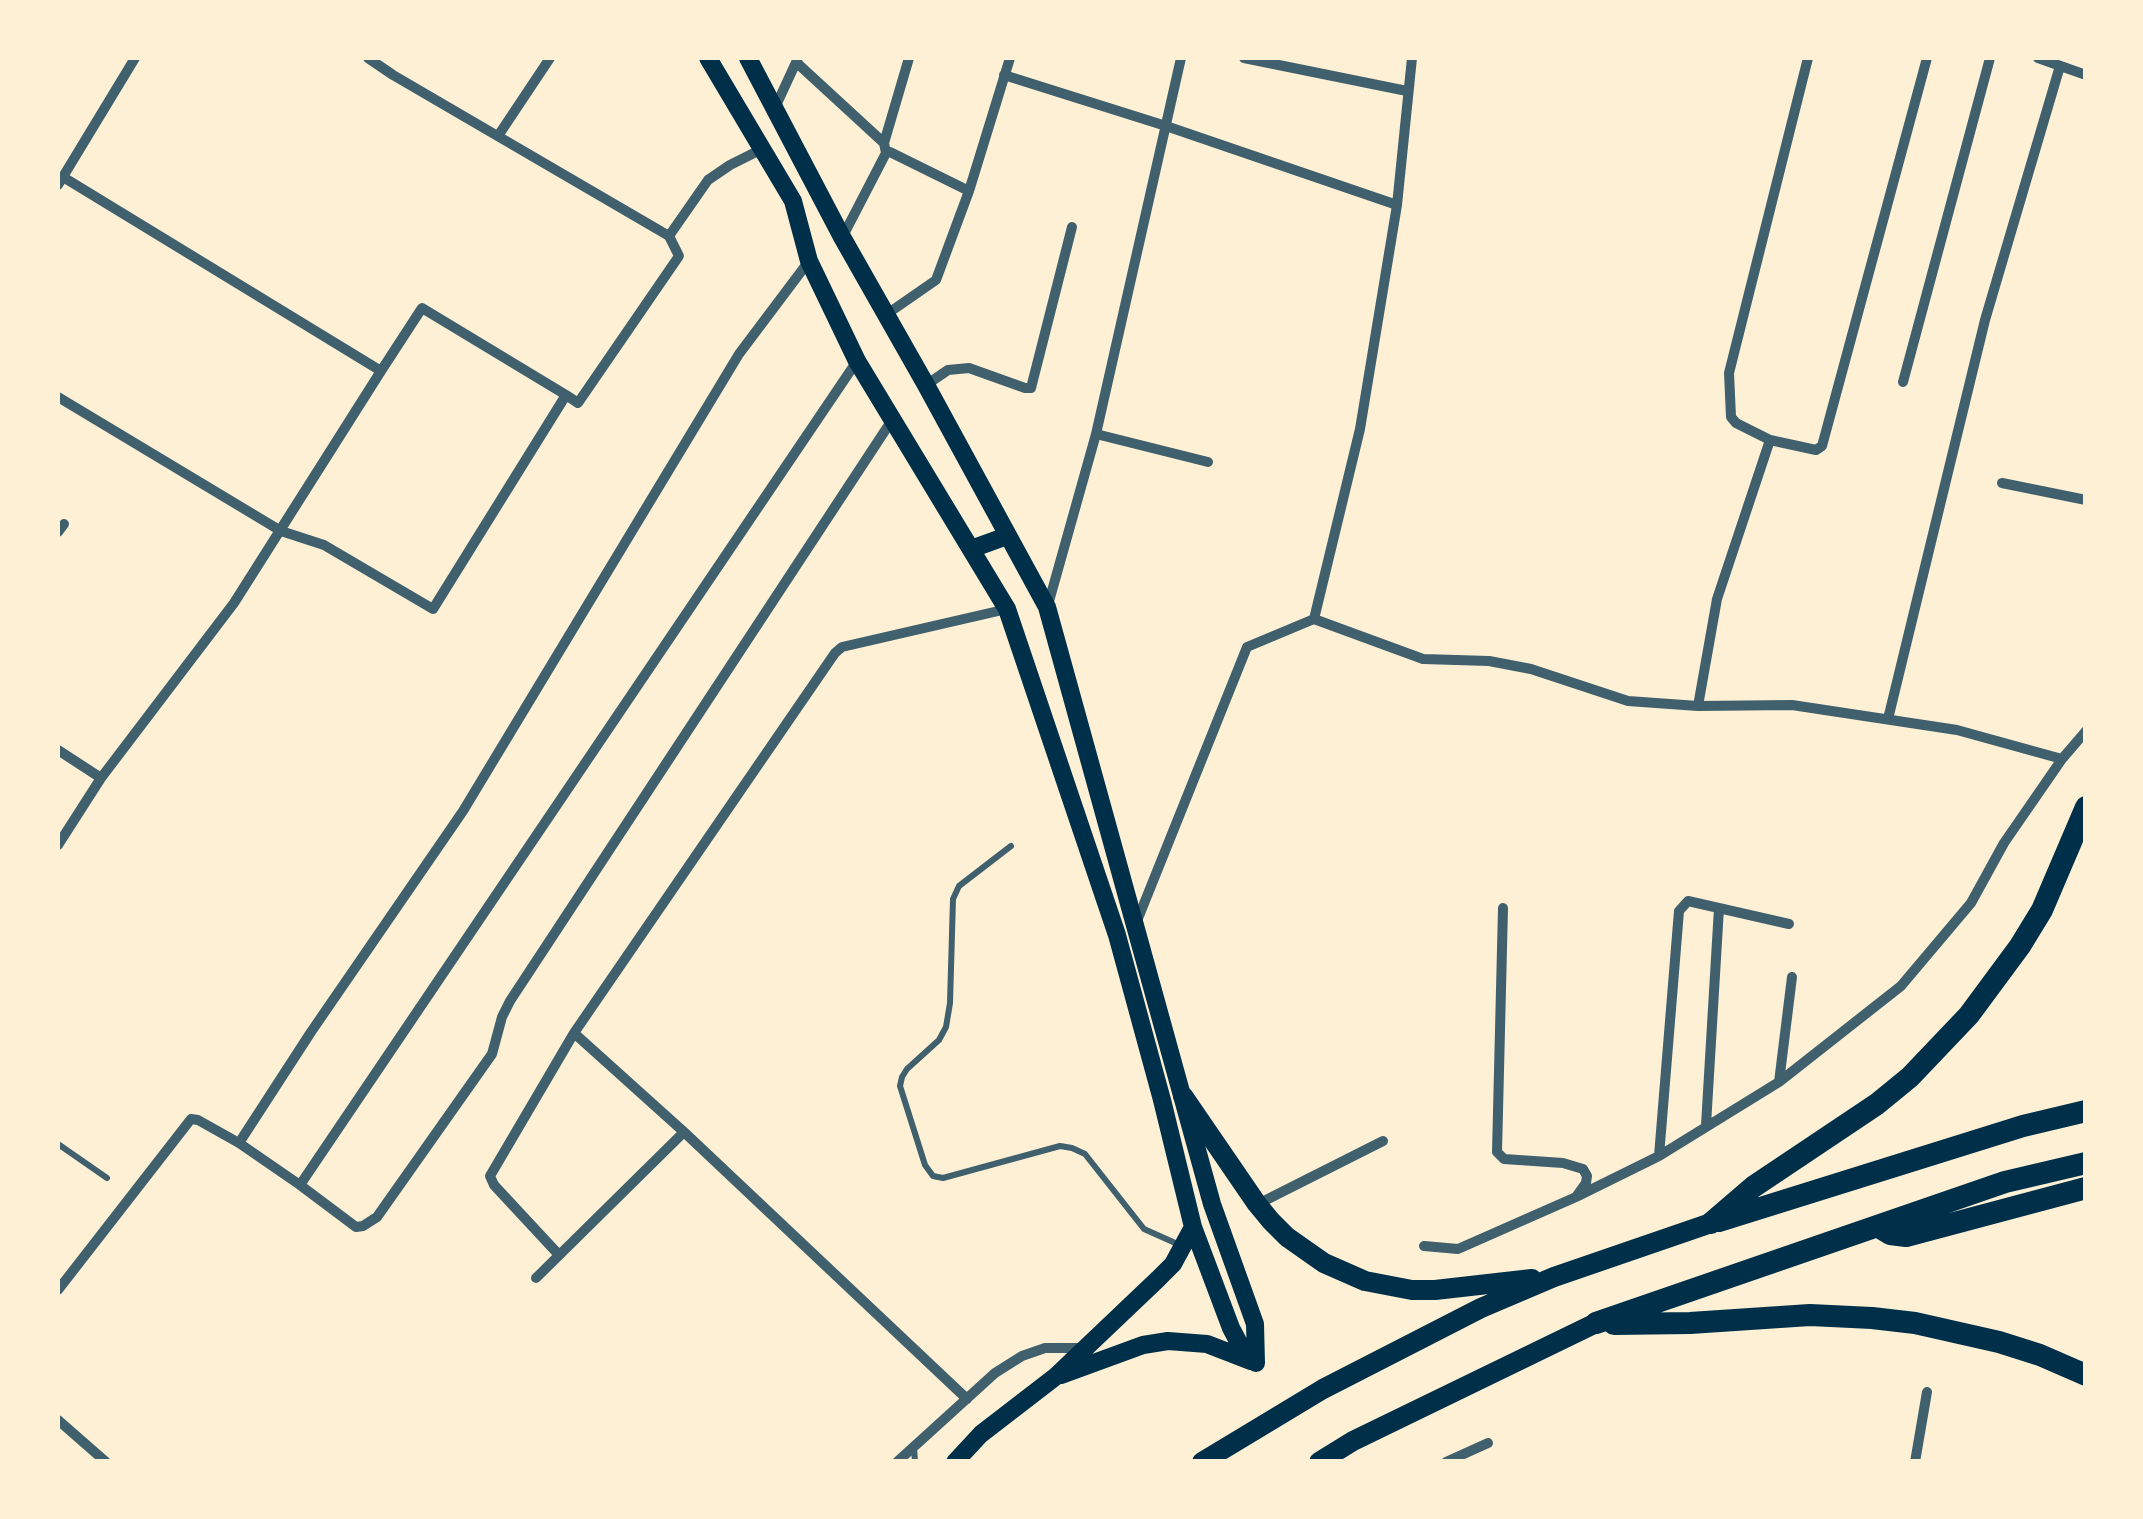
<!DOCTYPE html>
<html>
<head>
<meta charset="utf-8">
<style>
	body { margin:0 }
	#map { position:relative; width:2143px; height:1519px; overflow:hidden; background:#fdf0d5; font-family:Rubik,sans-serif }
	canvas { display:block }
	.frame { position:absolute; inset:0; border:60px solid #fdf0d5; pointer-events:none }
</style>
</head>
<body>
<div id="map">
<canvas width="2143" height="1519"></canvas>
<div class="frame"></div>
</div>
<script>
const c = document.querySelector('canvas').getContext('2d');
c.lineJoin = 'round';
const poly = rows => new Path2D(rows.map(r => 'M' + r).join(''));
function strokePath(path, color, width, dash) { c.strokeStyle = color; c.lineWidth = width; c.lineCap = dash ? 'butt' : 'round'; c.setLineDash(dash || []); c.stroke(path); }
const service = poly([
	[1011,846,959,886,953,899,950,1003,946,1027,939,1040,907,1069,902,1077,900,1086,925,1165,933,1176,943,1178,1060,1146,1072,1148,1085,1154,1144,1229,1182,1246],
	[58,1144,107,1178],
	[914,1447,915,1462]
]);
const minor = poly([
	[368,58,393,75,669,236],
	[1244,58,1407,91],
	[2038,58,2086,75],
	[797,63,884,143,886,153],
	[1004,75,1166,126,1397,205],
	[774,110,798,58],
	[498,136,550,58],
	[884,143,909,58],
	[58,185,135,58],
	[843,236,886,153,890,152,969,191],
	[887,314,936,280,969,191,1010,58],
	[381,371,422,308,566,395],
	[1903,382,1990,58],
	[926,385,948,370,969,368,1025,388,1031,388,1072,227],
	[58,397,281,531,324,545,433,609,566,395,578,403,679,256,669,236,708,180,730,165,762,149],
	[1096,434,1208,462],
	[1770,440,1736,423,1731,417,1729,373,1808,58],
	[2002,483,2086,500],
	[58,532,64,524],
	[1048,605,1096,434,1181,58],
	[1314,619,1423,659,1489,661,1531,669,1628,701,1698,706,1792,705,1957,730,2062,759],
	[1698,706,1717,599,1770,440,1816,450,1822,446,1927,58],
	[1888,719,1985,320,2060,66],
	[58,750,101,778],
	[58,845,101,778,234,603,381,371,63,177],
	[1503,908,1497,1152,1504,1159,1563,1163,1583,1169,1587,1176,1586,1183,1576,1197],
	[1137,921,1247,647,1314,619,1360,429,1397,205,1412,58],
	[1779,1082,1792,977],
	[1706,1125,1719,908],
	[239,1143,311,1032,463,811,739,354,809,261],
	[1659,1156,1679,911,1688,901,1789,924],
	[300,1185,356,1227,363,1226,377,1217,492,1054,502,1017,510,1001,892,420],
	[1258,1204,1383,1141],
	[1424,1246,1458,1249,1576,1197,1659,1156,1779,1082,1901,986,1971,903,2004,843,2062,759,2086,731],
	[559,1255,494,1185,490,1176,574,1033],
	[536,1278,684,1132],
	[58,1290,191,1119,198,1120,239,1143,300,1185,857,361],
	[967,1399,684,1132,574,1033,835,653,842,647,1007,609],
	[58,1420,106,1462],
	[897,1462,995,1373,1022,1356,1045,1348,1082,1348],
	[1446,1462,1488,1443],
	[1915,1462,1927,1392]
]);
const secondary = poly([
	[708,58,793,201,809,261,857,361,1007,609,1117,935,1162,1100,1193,1227,1231,1328,1241,1347,1256,1363],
	[748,58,842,237,926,385,1047,607,1212,1204,1255,1324,1256,1363],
	[971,549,1007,536],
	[1061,1375,1143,1345,1168,1341,1207,1344,1251,1361],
	[955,1462,981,1434,1055,1377,1158,1279,1173,1264,1193,1227]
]);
const trunk = poly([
	[1183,1096,1257,1204,1271,1221,1287,1237,1324,1263,1365,1281,1412,1290,1435,1290,1532,1279],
	[1202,1462,1323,1389,1481,1308,1554,1277,1711,1223],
	[1319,1462,1353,1441,1596,1323]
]);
const motorway = poly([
	[1719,1221,2023,1126,2086,1111],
	[1711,1223,1753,1187,1877,1104,1910,1077,1969,1015,2020,946,2042,910,2086,807],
	[1877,1226,1890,1234,1906,1236,2086,1188],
	[1596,1323,2005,1182,2086,1163],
	[1614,1324,1690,1323,1810,1315,1872,1318,1915,1323,1999,1342,2040,1355,2086,1375]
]);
strokePath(service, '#3f606c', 6);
strokePath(minor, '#3f606c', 10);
strokePath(secondary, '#003049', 18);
strokePath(trunk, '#003049', 20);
strokePath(motorway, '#003049', 22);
</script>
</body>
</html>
